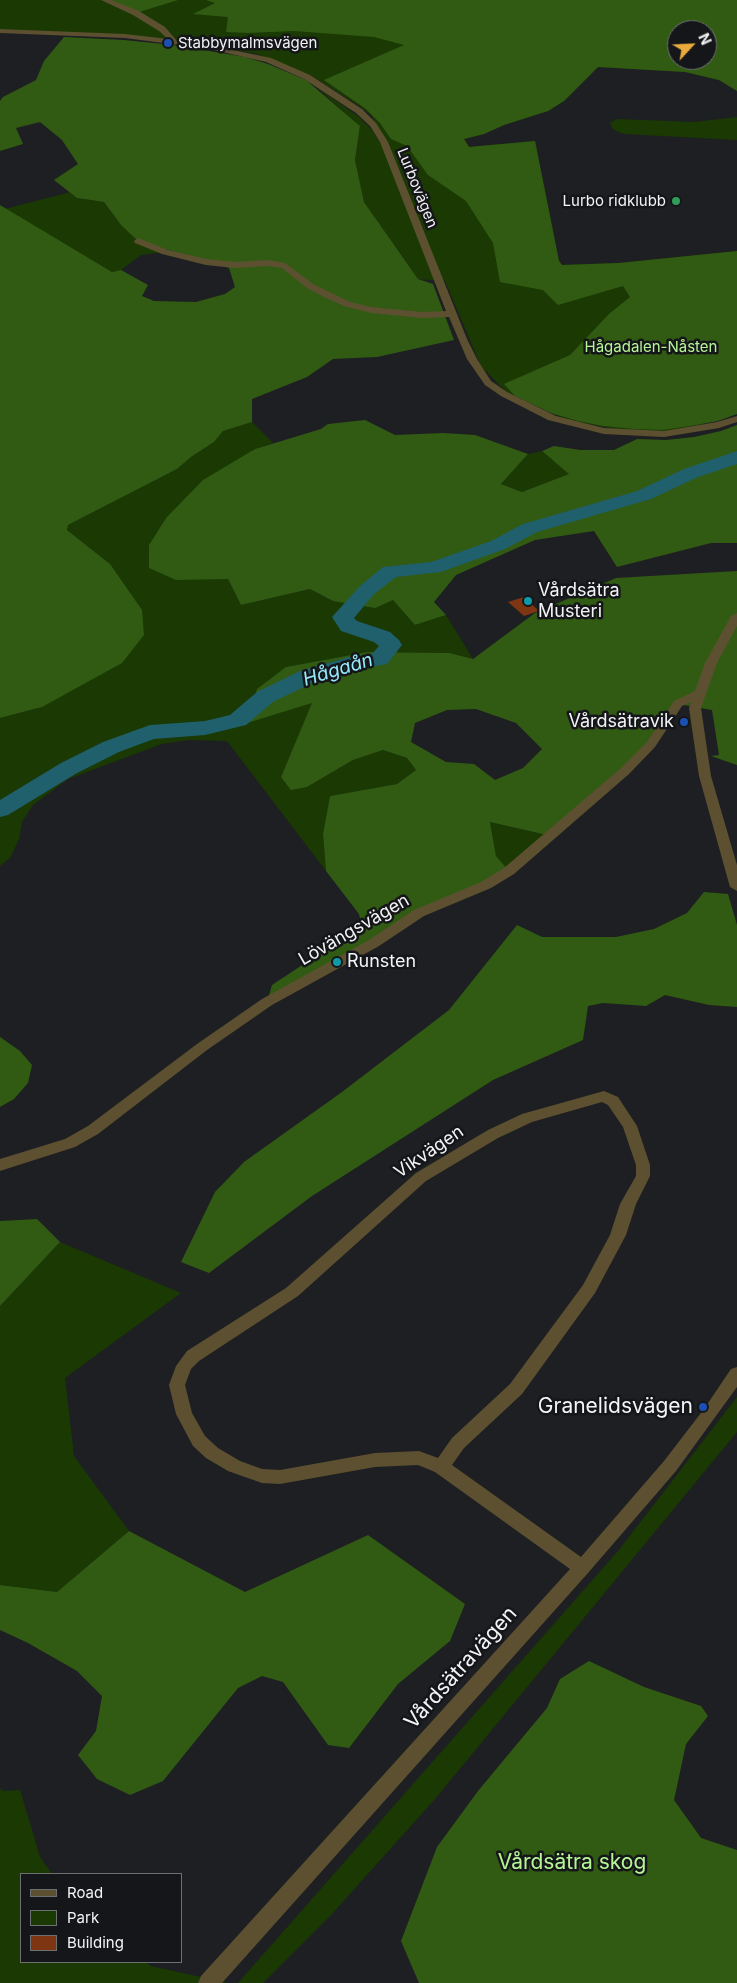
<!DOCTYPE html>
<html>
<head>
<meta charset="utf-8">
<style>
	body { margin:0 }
	#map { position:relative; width:737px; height:1983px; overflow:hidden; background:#1e1f22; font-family:Inter,sans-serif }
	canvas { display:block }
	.legend { position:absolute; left:20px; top:1873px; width:162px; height:90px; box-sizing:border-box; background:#151619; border:1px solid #6e6f71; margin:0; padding:6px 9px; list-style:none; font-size:15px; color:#f3f4f6 }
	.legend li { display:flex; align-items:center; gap:10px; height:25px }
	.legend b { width:25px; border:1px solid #6e6f71 }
	.north { position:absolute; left:667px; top:20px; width:50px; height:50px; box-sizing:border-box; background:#151619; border:1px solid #6e6f71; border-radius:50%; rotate:65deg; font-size:14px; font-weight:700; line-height:20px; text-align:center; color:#f3f4f6 }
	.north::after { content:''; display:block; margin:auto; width:18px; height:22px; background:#eca93b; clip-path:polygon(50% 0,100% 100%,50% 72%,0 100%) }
</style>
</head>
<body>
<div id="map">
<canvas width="737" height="1983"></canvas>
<ul class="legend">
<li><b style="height:6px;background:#5c5031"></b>Road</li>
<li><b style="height:14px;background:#1a3903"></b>Park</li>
<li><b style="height:14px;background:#7e3612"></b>Building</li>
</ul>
<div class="north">N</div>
</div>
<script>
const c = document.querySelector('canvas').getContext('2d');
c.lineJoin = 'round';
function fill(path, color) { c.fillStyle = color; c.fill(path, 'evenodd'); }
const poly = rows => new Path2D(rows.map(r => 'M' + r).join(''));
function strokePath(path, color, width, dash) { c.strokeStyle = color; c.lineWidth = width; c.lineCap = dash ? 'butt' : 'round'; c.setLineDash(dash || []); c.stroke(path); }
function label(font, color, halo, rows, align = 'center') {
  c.font = font + ' Inter,sans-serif'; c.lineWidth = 5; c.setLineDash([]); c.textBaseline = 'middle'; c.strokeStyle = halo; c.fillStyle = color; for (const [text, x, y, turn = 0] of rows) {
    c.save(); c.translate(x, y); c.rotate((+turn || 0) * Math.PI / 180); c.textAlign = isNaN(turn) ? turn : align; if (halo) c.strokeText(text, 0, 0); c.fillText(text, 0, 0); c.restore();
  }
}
const green = poly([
	[0,0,737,0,737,91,719,80,685,72,598,67,564,101,548,111,504,125,484,134,464,139,469,147,535,141,559,261,562,265,619,263,737,251,737,414,697,426,663,433,624,431,568,420,510,396,481,366,445,281,418,279,364,202,355,160,360,126,316,87,358,116,372,130,383,147,389,146,371,115,359,106,312,76,257,54,207,45,120,35,0,29],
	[677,30,707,30,707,60,677,60],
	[737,117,737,140,625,134,618,132,612,128,610,123,617,119,694,122],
	[70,192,77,198,104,202,121,225,165,252,141,255,121,270,112,272,5,209],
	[252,422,273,443,255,449,166,518,149,545,149,568,228,579,241,605,310,589,333,601,393,600,415,625,446,615,473,659,450,653,367,652,286,667,313,703,281,777,307,787,353,760,383,750,407,758,416,770,397,784,330,796,323,834,326,871,227,741,188,740,162,744,68,779,33,805,22,822,19,839,10,858,0,866,0,718,42,707,110,564,67,530,68,525,177,469,191,457,214,442,223,431],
	[542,451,570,474,522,492,501,484,528,454],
	[490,822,551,836,509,871,496,856],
	[60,1242,181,1293,65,1378,74,1456,129,1531,57,1592,0,1585,0,1306],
	[737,1397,737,1432,435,1799,332,1914,263,1983,238,1983,618,1551],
	[0,1788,3,1791,20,1790,40,1857,52,1874,21,1874,21,1962,145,1962,151,1966,228,1983,0,1983]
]);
const forest = poly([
	[105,0,178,0,136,13],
	[206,0,737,0,737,91,719,80,685,72,598,67,564,101,548,111,504,125,484,134,464,139,469,147,535,141,559,261,562,265,619,263,737,251,737,414,718,421,690,426,663,430,634,429,603,426,578,421,551,413,515,396,504,384,570,355,609,314,630,297,623,286,558,305,543,290,500,282,493,243,466,201,428,175,407,146,391,139,380,123,366,109,324,80,404,45,374,37,294,31,248,33,226,32,228,17,193,14,215,3],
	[677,30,707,30,707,60,677,60],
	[64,37,124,40,173,45,245,57,268,64,306,80,360,126,355,160,364,202,418,279,433,284,454,340,377,357,333,359,307,377,252,399,252,422,223,431,214,442,191,457,177,469,68,525,67,530,110,564,142,610,144,635,122,663,42,707,0,718,0,205,112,272,121,270,148,285,142,296,154,301,196,302,225,294,235,287,229,268,138,241,121,225,104,202,77,198,54,180,78,164,62,140,40,122,16,128,23,144,0,151,0,101,3,97,36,80,44,61],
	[365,420,395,435,443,433,475,435,528,454,501,484,522,492,569,474,542,451,554,446,580,450,614,450,637,439,666,440,694,437,721,431,737,425,737,543,711,543,617,567,594,531,535,540,456,575,434,602,446,615,415,625,393,600,375,608,333,601,310,589,241,605,228,579,176,580,149,568,149,545,166,518,203,480,255,449,321,429,328,424],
	[737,571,737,765,711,756,719,755,712,710,678,704,651,744,551,836,490,822,496,856,509,871,430,908,267,1002,272,985,316,956,343,944,362,928,359,914,326,871,323,834,330,796,397,784,416,770,407,758,383,750,353,760,307,787,291,790,281,777,312,703,247,723,257,689,286,667,367,652,450,653,473,659,535,613,616,578],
	[476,709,516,723,542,749,523,768,495,780,474,764,446,762,411,742,415,723,447,710],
	[704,892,728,894,737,925,737,1007,709,1005,665,995,646,1006,603,1003,588,1006,583,1040,493,1080,312,1196,209,1273,181,1262,215,1192,244,1162,342,1092,449,1010,517,925,542,937,616,937,654,929,687,913],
	[0,1037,20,1051,32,1065,28,1083,14,1099,0,1107],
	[37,1219,60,1242,0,1306,0,1221],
	[129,1531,245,1592,368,1535,465,1604,450,1641,398,1684,349,1748,328,1745,283,1682,262,1676,238,1688,163,1781,130,1795,97,1779,78,1755,96,1731,102,1696,77,1671,28,1643,0,1630,0,1585,57,1592],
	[589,1661,644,1687,701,1706,708,1716,686,1744,674,1800,701,1838,737,1850,737,1983,419,1983,401,1941,437,1847,478,1791,547,1708,560,1679]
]);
const river = poly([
	[737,451,737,464,698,477,651,499,537,532,505,549,441,572,396,577,374,594,354,618,357,621,390,632,399,640,402,645,387,664,352,670,316,681,273,702,246,725,205,735,154,739,119,752,77,773,8,815,0,817,0,800,61,763,103,742,150,725,205,721,230,715,257,692,300,671,349,657,372,654,379,646,374,642,341,631,332,617,360,586,383,567,431,562,491,541,523,524,637,491,684,469,737,451]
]);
const building = poly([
	[524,597,539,611,524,616,508,602]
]);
const minor = poly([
	[101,0,111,0,139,11,165,27,177,41,209,45,271,58,310,75,362,109,376,123,388,142,467,339,477,359,491,381,507,392,556,416,604,428,664,431,717,422,737,416,737,422,719,428,664,437,604,434,548,420,501,396,485,385,467,359,449,317,422,318,371,313,344,306,324,297,307,288,282,268,268,266,235,268,206,265,162,254,135,243,134,241,138,238,168,250,206,259,235,262,268,260,285,263,313,284,350,302,371,307,422,312,446,311,380,142,370,126,356,113,304,79,266,62,209,49,125,38,0,33,0,29,125,34,168,39,159,31,133,15,101,0],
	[737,613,737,626,717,663,701,708,711,776,737,865,737,891,730,887,699,776,689,708,691,702,682,706,655,747,629,774,514,874,491,888,424,916,379,946,272,1005,207,1050,98,1134,75,1147,0,1171,0,1159,65,1139,88,1126,197,1044,262,999,369,940,414,910,481,882,504,868,621,768,647,742,674,701,695,691,705,663,731,616,737,613],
	[604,1091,618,1097,637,1126,650,1165,650,1176,636,1204,626,1235,595,1293,522,1394,464,1448,452,1465,581,1557,664,1461,704,1409,731,1369,737,1367,737,1387,676,1471,588,1573,222,1983,198,1983,201,1976,570,1569,435,1472,418,1465,375,1467,280,1484,262,1483,228,1471,206,1458,193,1446,176,1414,169,1385,176,1366,187,1351,286,1288,416,1173,488,1130,522,1114,604,1091],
	[602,1102,608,1105,623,1127,636,1165,636,1176,620,1204,610,1235,583,1285,510,1384,452,1438,438,1458,419,1451,375,1453,280,1470,262,1469,240,1461,218,1448,205,1436,192,1413,185,1385,191,1369,199,1361,298,1296,426,1181,498,1138,532,1122,602,1102]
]);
const markers = [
	[168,43,5,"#1a4fb4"],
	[676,201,5,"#2e9e5b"],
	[528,601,5,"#0f9aa8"],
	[684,722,5,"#1a4fb4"],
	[337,962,5,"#0f9aa8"],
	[703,1407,5,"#1a4fb4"]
];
const farPoinames = [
	["Stabbymalmsvägen",178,43],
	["Lurbo ridklubb",666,201,"right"]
];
const farStreetnames = [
	["Lurbovägen",417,188,68]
];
const farParknames = [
	["Hågadalen-Nåsten",651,347]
];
const poiNames = [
	["Vårdsätra",538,591],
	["Musteri",538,612],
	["Vårdsätravik",674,722,"right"],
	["Runsten",347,962]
];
const streetNames = [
	["Lövängsvägen",354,930,-30],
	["Vikvägen",429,1152,-34]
];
const waterNames = [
	["Hågaån",338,670,-17]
];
const nearPoinames = [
	["Granelidsvägen",693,1407]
];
const nearStreetnames = [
	["Vårdsätravägen",461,1668,-48]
];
const nearParknames = [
	["Vårdsätra skog",572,1863]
];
fill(green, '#1a3903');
fill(forest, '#315b13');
fill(river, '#205f6c');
fill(building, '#7e3612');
fill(minor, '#5c5031');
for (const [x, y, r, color] of markers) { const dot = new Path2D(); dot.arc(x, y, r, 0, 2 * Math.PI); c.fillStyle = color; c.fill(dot); strokePath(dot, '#151619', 2); }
label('15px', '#f3f4f6', '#151619', farPoinames, 'left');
label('15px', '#f3f4f6', '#151619', farStreetnames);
label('15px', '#b6f595', '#151619', farParknames);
label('18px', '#f3f4f6', '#151619', poiNames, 'left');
label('18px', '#f3f4f6', '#151619', streetNames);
label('italic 19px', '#95e8fa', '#151619', waterNames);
label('21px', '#f3f4f6', '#151619', nearPoinames, 'right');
label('21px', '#f3f4f6', '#151619', nearStreetnames);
label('21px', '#b6f595', '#151619', nearParknames);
</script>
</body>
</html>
